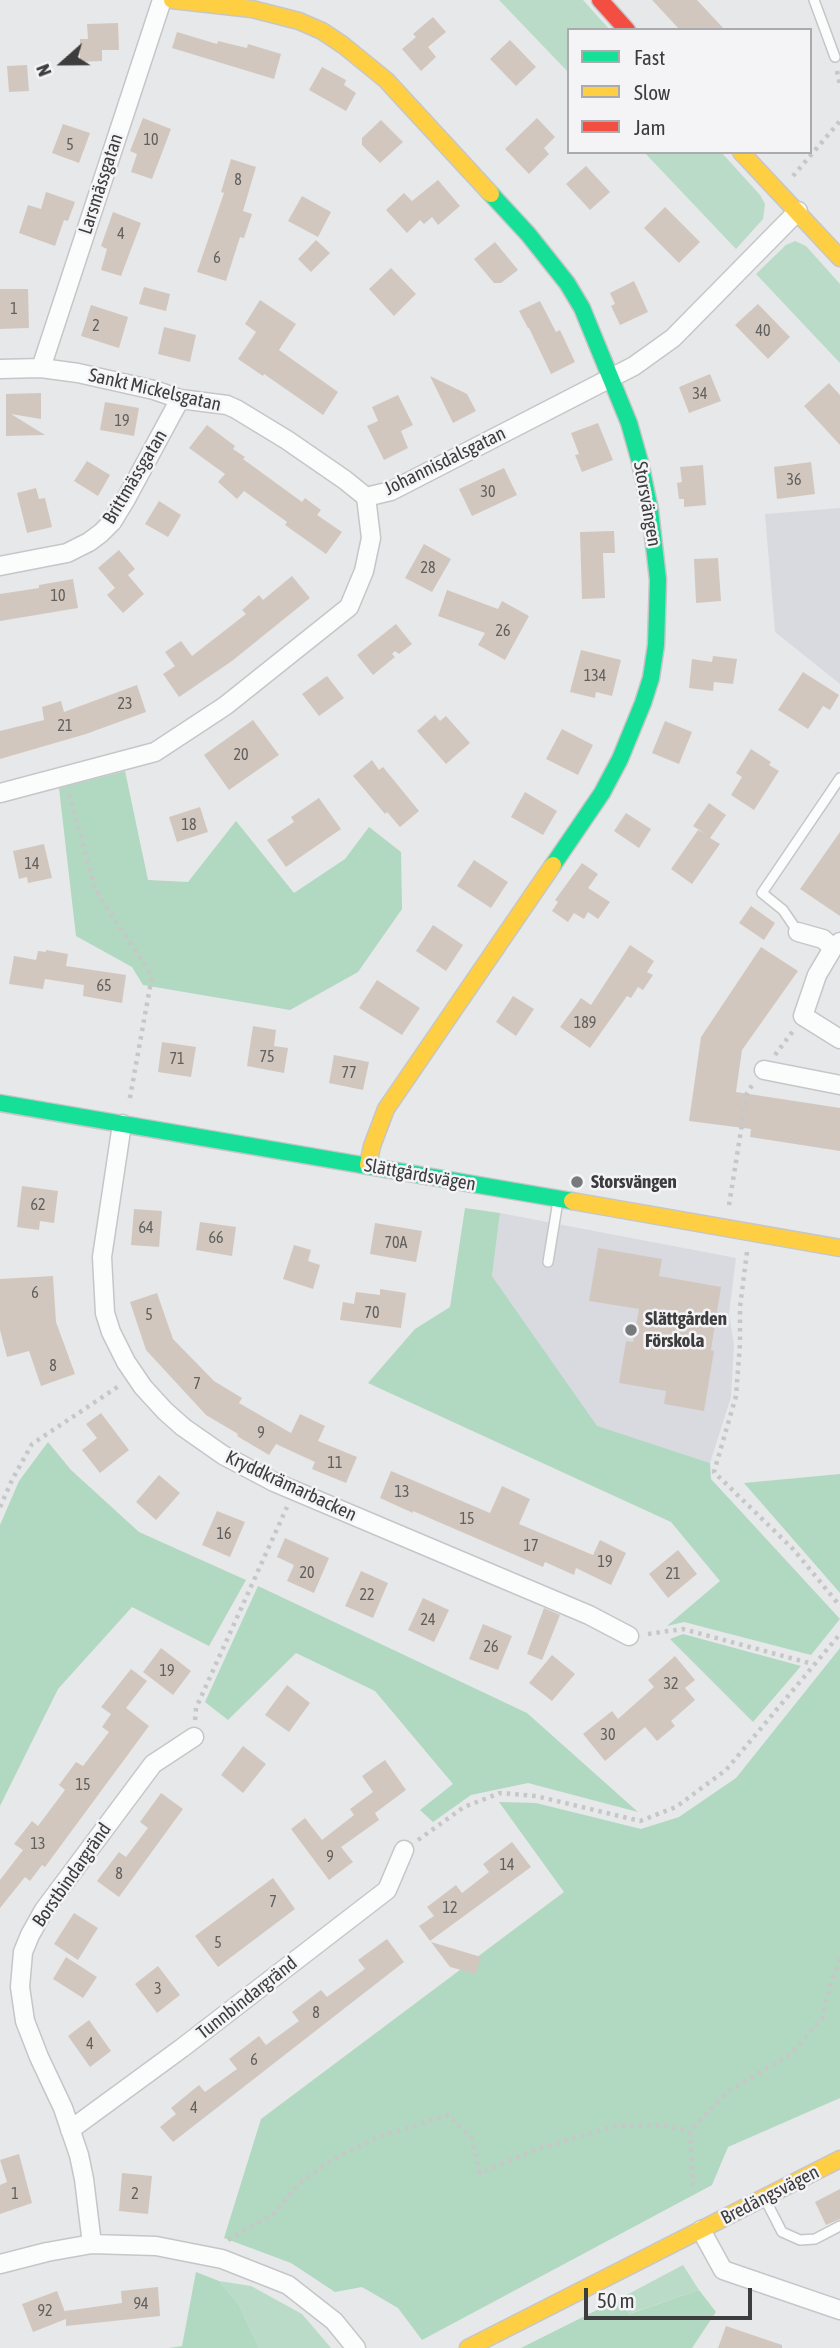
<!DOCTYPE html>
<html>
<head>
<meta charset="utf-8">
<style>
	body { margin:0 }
	#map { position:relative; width:840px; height:2348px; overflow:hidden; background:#e7e8e9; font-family:"Asap Condensed",sans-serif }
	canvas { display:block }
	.legend { position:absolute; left:567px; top:28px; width:245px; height:126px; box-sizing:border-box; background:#f4f4f7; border:2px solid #ababad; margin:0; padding:9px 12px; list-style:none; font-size:21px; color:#3d3d3e }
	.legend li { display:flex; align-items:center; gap:14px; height:35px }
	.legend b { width:35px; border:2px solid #ababad }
	.north { position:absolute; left:28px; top:28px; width:70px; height:70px; -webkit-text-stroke:5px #f4f4f7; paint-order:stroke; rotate:249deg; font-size:19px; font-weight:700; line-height:28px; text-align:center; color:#3d3d3e }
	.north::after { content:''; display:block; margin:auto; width:24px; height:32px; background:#3d3d3e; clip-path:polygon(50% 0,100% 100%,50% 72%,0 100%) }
	.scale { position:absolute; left:584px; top:2288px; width:168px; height:32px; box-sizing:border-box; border:4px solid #3d3d3e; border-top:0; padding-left:9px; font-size:21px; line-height:24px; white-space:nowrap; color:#3d3d3e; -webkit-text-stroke:5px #f4f4f7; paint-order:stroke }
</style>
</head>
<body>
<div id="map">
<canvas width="840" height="2348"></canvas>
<ul class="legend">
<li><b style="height:9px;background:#16e098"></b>Fast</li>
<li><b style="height:9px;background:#ffcf43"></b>Slow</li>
<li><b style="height:9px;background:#f24e42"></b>Jam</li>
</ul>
<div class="north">N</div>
<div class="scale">50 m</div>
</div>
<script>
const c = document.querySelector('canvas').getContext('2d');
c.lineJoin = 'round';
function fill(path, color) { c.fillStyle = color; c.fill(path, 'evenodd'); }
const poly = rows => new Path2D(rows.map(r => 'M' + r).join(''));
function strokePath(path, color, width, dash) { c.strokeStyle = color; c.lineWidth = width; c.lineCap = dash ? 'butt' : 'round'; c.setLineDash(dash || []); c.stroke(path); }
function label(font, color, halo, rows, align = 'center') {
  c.font = font + ' "Asap Condensed",sans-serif'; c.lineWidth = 5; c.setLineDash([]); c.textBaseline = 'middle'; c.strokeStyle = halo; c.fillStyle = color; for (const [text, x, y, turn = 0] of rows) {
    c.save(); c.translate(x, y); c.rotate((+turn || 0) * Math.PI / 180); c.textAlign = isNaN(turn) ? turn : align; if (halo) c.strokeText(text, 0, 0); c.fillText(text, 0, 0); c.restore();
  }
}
const built = poly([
	[840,508,840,684,775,632,765,514],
	[500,1213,736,1258,729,1314,734,1345,731,1397,710,1463,597,1427,492,1276]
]);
const green = poly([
	[499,0,583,0,610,30,569,30,569,73],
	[644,152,721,152,760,195,765,204,763,219,736,249],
	[795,241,806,246,840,284,840,363,756,274,786,245],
	[683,2265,699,2290,628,2314,619,2299],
	[219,2281,251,2286,302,2314,331,2348,259,2348,239,2305]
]);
const forest = poly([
	[125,771,148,880,188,882,236,821,294,893,345,859,369,827,401,852,402,909,358,972,290,1010,143,985,132,967,76,936,59,788],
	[465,1208,500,1213,492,1276,597,1426,710,1463,711,1479,840,1619,811,1655,684,1622,667,1626,720,1581,671,1522,368,1383,415,1329,450,1307],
	[48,1442,71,1470,139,1532,246,1580,209,1646,132,1607,58,1689,0,1806,0,1525,19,1481],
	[840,1474,840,1593,744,1483],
	[258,1586,527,1713,638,1812,528,1783,471,1795,433,1822,420,1810,453,1784,375,1691,296,1653,228,1720,205,1702],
	[683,1634,801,1666,753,1722,670,1639],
	[840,1648,840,2098,728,2147,712,2185,422,2340,398,2308,362,2287,335,2292,291,2263,224,2238,261,2119,564,1892,499,1802,536,1803,641,1829,679,1817,736,1778],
	[196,2272,219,2281,239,2305,259,2348,169,2348,182,2346],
	[699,2290,716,2312,692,2348,521,2348,619,2299,629,2314]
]);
const building = poly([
	[652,0,697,0,725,30,680,30],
	[433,17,446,32,428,47,436,57,421,71,402,49,416,37,413,34],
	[118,23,119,50,102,50,102,61,80,62,80,39,88,39,87,24],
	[177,32,217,44,218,41,247,48,248,44,281,54,274,79,172,48],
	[510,40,536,67,516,86,490,59],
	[27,65,29,91,9,92,7,66],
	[322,67,346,80,344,85,356,93,346,111,309,90],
	[143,118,171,129,152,179,131,172,137,154,130,151],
	[537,118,555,137,544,148,549,154,529,174,505,149],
	[381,120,403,142,380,163,362,145,362,138],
	[63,124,90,133,79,163,52,153],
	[231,159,256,167,243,211,252,214,244,238,240,237,226,281,197,272,224,193,221,192],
	[586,166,610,192,590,210,566,184],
	[438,180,460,206,438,225,432,217,424,224,420,220,407,233,386,210,404,193,412,201],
	[46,192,75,202,68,221,64,220,55,246,19,233,28,205,41,209],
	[302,196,331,212,318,237,288,221],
	[665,207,700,242,679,263,644,228],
	[113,212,141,223,121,276,101,270,107,249,101,246],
	[316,240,330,253,311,272,298,259],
	[495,242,518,270,501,283,494,283,474,259],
	[391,268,416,294,394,316,369,289],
	[634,281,648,312,620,325,611,306,615,304,610,293],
	[144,287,170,294,166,311,139,304],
	[0,289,28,289,29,328,0,329],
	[260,300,296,324,279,350,338,392,323,415,264,374,263,376,238,359,256,332,245,324],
	[540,301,556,332,560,330,575,362,551,374,529,328,528,328,519,311],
	[758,304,790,337,768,359,735,325],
	[91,305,128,317,119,348,81,336],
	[164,327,196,335,190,362,158,354],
	[710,374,721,401,689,413,679,387],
	[430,376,467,394,476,411,453,423],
	[829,383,840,395,840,445,804,406],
	[41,393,41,419,11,414,45,435,6,436,6,394],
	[398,395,413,425,401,431,408,448,384,460,367,426,378,421,372,407],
	[105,402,139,408,134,436,100,430],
	[598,423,613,460,582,472,575,455,579,454,571,433],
	[207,425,235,446,233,449,245,457,243,459,302,502,305,498,321,510,317,515,342,532,326,554,285,525,287,522,244,491,237,499,218,482,225,474,189,448],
	[87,461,110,475,98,496,74,481],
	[811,462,815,494,777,499,774,467],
	[703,465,706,505,684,507,684,499,679,499,677,483,682,482,680,467],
	[504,468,517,495,472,516,459,489],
	[36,488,39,499,45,498,52,527,27,533,17,493],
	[159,501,181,515,168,537,145,524],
	[614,531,615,553,603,553,605,598,582,599,580,532],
	[424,544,451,559,432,592,405,578],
	[119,550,135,569,128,575,144,594,123,613,107,595,115,588,98,568],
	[718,558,721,601,696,603,694,559],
	[292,576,310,598,232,661,179,697,163,674,175,666,165,652,181,641,192,656,246,614,242,610,259,595,263,600],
	[73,579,78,608,0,621,0,594,39,588,39,585],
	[447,590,498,609,502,601,529,616,505,660,478,645,485,633,438,616],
	[396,624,412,644,399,654,395,651,392,654,395,657,373,675,357,655],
	[581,650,621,660,612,696,596,692,595,698,570,692],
	[713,656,737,659,733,684,714,682,713,691,689,688,692,659,712,662],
	[803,672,839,695,830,710,823,706,808,729,778,710],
	[327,676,344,698,319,716,302,694],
	[137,685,146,712,86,734,0,759,0,731,44,720,42,707,61,701,64,712],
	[435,715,440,721,446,716,470,743,446,764,417,731],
	[253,720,279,755,229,790,204,755],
	[665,721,692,732,679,764,652,753],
	[562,729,593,745,578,775,546,759],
	[751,749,771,762,769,765,779,771,754,810,731,795,742,777,736,773],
	[372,760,379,770,383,767,419,811,400,827,387,812,385,814,353,776],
	[525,792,557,811,543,835,511,817],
	[319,798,341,829,286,867,267,840,294,822,291,817],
	[709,803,726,815,710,838,720,844,692,884,671,869,698,830,704,833,693,826],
	[200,807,208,832,177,842,169,817],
	[626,813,651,829,639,848,614,831],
	[840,832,840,916,800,889],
	[44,844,52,878,28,883,27,877,19,879,13,851],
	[474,860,508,882,491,908,457,886],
	[582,863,598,874,588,888,610,902,598,919,588,912,584,919,574,913,568,922,552,911,558,902,555,900],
	[751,906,775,923,764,940,739,923],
	[433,925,463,945,446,971,416,951],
	[630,945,654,961,647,972,653,975,643,990,638,987,631,998,627,996,590,1048,560,1027,581,998,591,1005],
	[761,947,798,971,742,1050,736,1092,840,1108,840,1151,750,1137,751,1129,689,1121,701,1037],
	[46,950,68,954,66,966,126,975,122,1003,83,996,84,985,45,979,43,989,9,984,14,956,36,960,38,951,46,952],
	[377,980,420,1008,402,1035,359,1008],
	[513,996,534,1009,516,1036,496,1022],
	[253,1026,276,1030,274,1046,288,1048,284,1073,247,1066],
	[162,1042,196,1047,191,1077,158,1072],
	[334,1055,369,1062,363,1090,329,1083],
	[22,1186,58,1191,54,1223,40,1221,39,1230,17,1227],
	[134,1209,162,1211,159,1247,131,1245],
	[200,1222,236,1227,232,1256,196,1250],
	[375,1223,422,1231,416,1262,370,1254],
	[294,1245,311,1250,308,1261,320,1265,313,1289,283,1279],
	[598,1248,662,1259,659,1276,721,1287,711,1350,714,1351,704,1411,664,1404,666,1391,619,1383,626,1341,633,1342,639,1309,589,1301],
	[53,1276,56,1322,75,1374,41,1386,29,1351,7,1357,0,1330,0,1279],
	[380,1289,406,1293,401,1328,340,1320,343,1302,354,1304,356,1292,380,1295],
	[157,1293,173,1339,214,1381,242,1398,239,1403,291,1433,300,1414,325,1426,318,1441,357,1457,346,1483,312,1469,315,1462,276,1444,269,1455,237,1436,238,1434,206,1415,146,1350,130,1302],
	[101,1413,129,1450,100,1473,82,1450,97,1438,86,1424],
	[391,1471,490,1513,502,1486,530,1499,519,1524,593,1555,600,1540,626,1553,611,1585,576,1568,574,1575,545,1562,543,1567,413,1511,413,1513,380,1498],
	[159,1475,180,1493,156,1520,136,1502],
	[217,1511,245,1522,230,1557,202,1545],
	[285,1538,329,1558,314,1593,287,1581,294,1565,277,1557],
	[678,1550,697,1574,668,1598,649,1574],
	[361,1571,388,1583,373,1618,345,1606],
	[423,1598,449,1610,434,1642,408,1630],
	[544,1608,560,1615,542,1660,527,1654],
	[483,1624,512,1636,498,1670,469,1659],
	[161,1648,191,1671,173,1695,143,1672],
	[552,1655,575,1674,552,1701,529,1683],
	[675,1656,695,1680,685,1688,695,1700,671,1721,675,1726,657,1741,645,1727,605,1761,583,1734,612,1711,618,1719,654,1687,648,1680],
	[131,1669,147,1681,126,1708,149,1726,45,1867,42,1865,30,1881,25,1877,0,1908,0,1880,23,1850,14,1844,32,1821,38,1826,65,1790,59,1785,76,1762,83,1766,109,1732,102,1727,111,1714,101,1707],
	[287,1685,310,1703,289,1732,265,1715],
	[243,1746,266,1764,243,1793,221,1775],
	[385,1760,406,1790,375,1813,379,1820,341,1847,353,1862,329,1880,291,1829,305,1818,322,1840,354,1815,350,1809,373,1792,362,1776],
	[161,1793,183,1809,119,1897,97,1881,119,1852,126,1857,148,1828,140,1822],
	[512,1842,531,1867,430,1941,419,1926,434,1916,427,1907,456,1885,462,1893,489,1872,483,1864],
	[273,1878,295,1909,218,1967,195,1936],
	[74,1913,98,1928,78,1960,54,1944],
	[387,1939,404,1962,173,2142,160,2127,176,2114,171,2108,199,2085,205,2092,237,2069,229,2059,259,2036,266,2045,299,2021,292,2012,321,1990,327,1997,365,1969,358,1960],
	[431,1942,481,1957,476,1974,450,1967],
	[66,1957,97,1977,83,1998,53,1979],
	[158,1966,180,1995,157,2013,135,1984],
	[89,2020,111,2051,90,2067,68,2036],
	[19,2154,32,2203,0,2214,0,2185,7,2182,0,2160],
	[122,2173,152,2176,148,2214,119,2211],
	[840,2189,840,2219,826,2225,815,2202],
	[158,2287,160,2316,66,2326,66,2319,33,2332,22,2304,57,2291,65,2312,65,2311,122,2303,121,2291],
	[726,2326,782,2345,782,2348,718,2348]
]);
const path = poly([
	[837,71,840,85],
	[793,176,840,121],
	[69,794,96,891,152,976,129,1103],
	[775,1055,793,1031],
	[729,1205,747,1093,753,1084],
	[747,1252,740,1307,740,1344,736,1396,714,1472,794,1550,840,1606],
	[0,1507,12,1480,32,1444,119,1386],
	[648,1634,683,1629,813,1664],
	[195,1720,196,1708,287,1507],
	[418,1840,464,1807,500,1793,536,1796,640,1821,676,1807,726,1770,840,1634],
	[693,2186,690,2131,727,2092,791,2054,822,2018,830,1986,840,1959],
	[228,2240,275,2213,298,2184,337,2157,378,2137,448,2115,471,2138,480,2173,538,2149,615,2126,662,2125,690,2131]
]);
const lane = poly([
	[814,0,835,57],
	[798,932,783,910,762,893,840,778],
	[548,1262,558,1201],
	[765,2199,782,2232,800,2240,815,2239,840,2226]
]);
const street = poly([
	[41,368,162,0],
	[0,369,41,368,78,373,154,390,180,399,227,405,236,409,287,440,345,480,366,497],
	[0,566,67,553,89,542,101,533,112,522,126,499,180,399],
	[0,793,155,752,225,706,349,607,364,571,371,538,366,497,391,491,634,366,673,338,798,211],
	[798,932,823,939,833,948],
	[840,942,833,948,817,975,803,1016,840,1039],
	[764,1070,840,1085],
	[122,1124,102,1257,105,1313,111,1332,126,1362,143,1387,165,1411,183,1427,223,1455,274,1482,589,1615,629,1636],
	[70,2130,182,2048,387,1890,404,1850],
	[701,2230,723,2270,840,2310],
	[92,2244,84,2179,79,2155,63,2108,39,2057,25,2021,20,1987,23,1952,30,1935,44,1910,153,1764,194,1737],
	[0,2264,47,2252,92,2244,156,2246,222,2259,288,2285,334,2321,356,2348]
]);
const fast = poly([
	[491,194,528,234,567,283,582,308,629,423,640,462,650,510,658,580,656,645,651,678,643,703,620,759,602,793,553,865],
	[0,1103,572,1201]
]);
const slow = poly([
	[172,0,252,9,299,21,322,31,343,45,386,80,491,194],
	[741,152,840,258],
	[368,1165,372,1146,386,1109,553,865],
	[572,1201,840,1248],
	[468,2348,840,2159]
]);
const jam = poly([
	[600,0,627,30]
]);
const markers = [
	[577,1182,7,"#78797a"],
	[631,1330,7,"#78797a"]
];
const numberNames = [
	["10",151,140],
	["5",70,145],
	["8",238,180],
	["4",121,234],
	["6",217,258],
	["1",14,309],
	["2",96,326],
	["40",763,331],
	["34",700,394],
	["19",122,421],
	["36",794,480],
	["30",488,492],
	["28",428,568],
	["10",58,596],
	["26",503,631],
	["134",595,676],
	["23",125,704],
	["21",65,726],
	["20",241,755],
	["18",189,825],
	["14",32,864],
	["65",104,986],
	["189",585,1023],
	["75",267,1057],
	["71",177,1059],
	["77",349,1073],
	["62",38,1205],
	["64",146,1228],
	["66",216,1238],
	["70A",396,1243],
	["6",35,1293],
	["70",372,1313],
	["5",149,1315],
	["8",53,1366],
	["7",197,1384],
	["9",261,1433],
	["11",335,1463],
	["13",402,1492],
	["15",467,1519],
	["16",224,1534],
	["17",531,1546],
	["19",605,1562],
	["20",307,1573],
	["21",673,1574],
	["22",367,1595],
	["24",428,1620],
	["26",491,1647],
	["19",167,1671],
	["32",671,1684],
	["30",608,1735],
	["15",83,1785],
	["13",38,1844],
	["9",330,1857],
	["14",507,1865],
	["8",119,1874],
	["7",273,1902],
	["12",450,1908],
	["5",218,1943],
	["3",158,1989],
	["8",316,2013],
	["4",90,2044],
	["6",254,2060],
	["4",194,2108],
	["1",15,2194],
	["2",135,2194],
	["94",141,2304],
	["92",45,2311]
];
const streetNames = [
	["Larsmässgatan",101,184,-72],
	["Sankt Mickelsgatan",155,390,13],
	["Johannisdalsgatan",445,461,-26],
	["Brittmässgatan",135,477,-59],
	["Storsvängen",647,504,80],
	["Slättgårdsvägen",420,1175,10],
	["Kryddkrämarbacken",291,1486,25],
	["Borstbindargränd",72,1875,-55],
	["Tunnbindargränd",247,1998,-38],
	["Bredängsvägen",770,2195,-27]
];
const poiNames = [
	["Storsvängen",591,1182],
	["Slättgården",645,1319],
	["Förskola",645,1341]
];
fill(built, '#d9dae0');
fill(green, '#b9dbc7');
fill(forest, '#b1d8c1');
fill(building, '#d2c7be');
strokePath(lane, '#c6c6c8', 12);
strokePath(street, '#c6c6c8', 21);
strokePath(fast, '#c6c6c8', 19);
strokePath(slow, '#c6c6c8', 19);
strokePath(jam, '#c6c6c8', 19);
strokePath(path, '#c7c7c8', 4.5, [3.5, 5]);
strokePath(lane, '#fbfcfc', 9);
strokePath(street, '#fbfcfc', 18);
strokePath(fast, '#16e098', 16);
strokePath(slow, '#ffcf43', 16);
strokePath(jam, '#f24e42', 16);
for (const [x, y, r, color] of markers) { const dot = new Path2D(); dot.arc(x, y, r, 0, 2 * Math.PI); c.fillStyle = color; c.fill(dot); strokePath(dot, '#f4f4f7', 2.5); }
label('16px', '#62605e', null, numberNames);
label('19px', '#3d3d3e', '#f4f4f7', streetNames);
label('bold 19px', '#3d3d3e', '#f4f4f7', poiNames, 'left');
</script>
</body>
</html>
